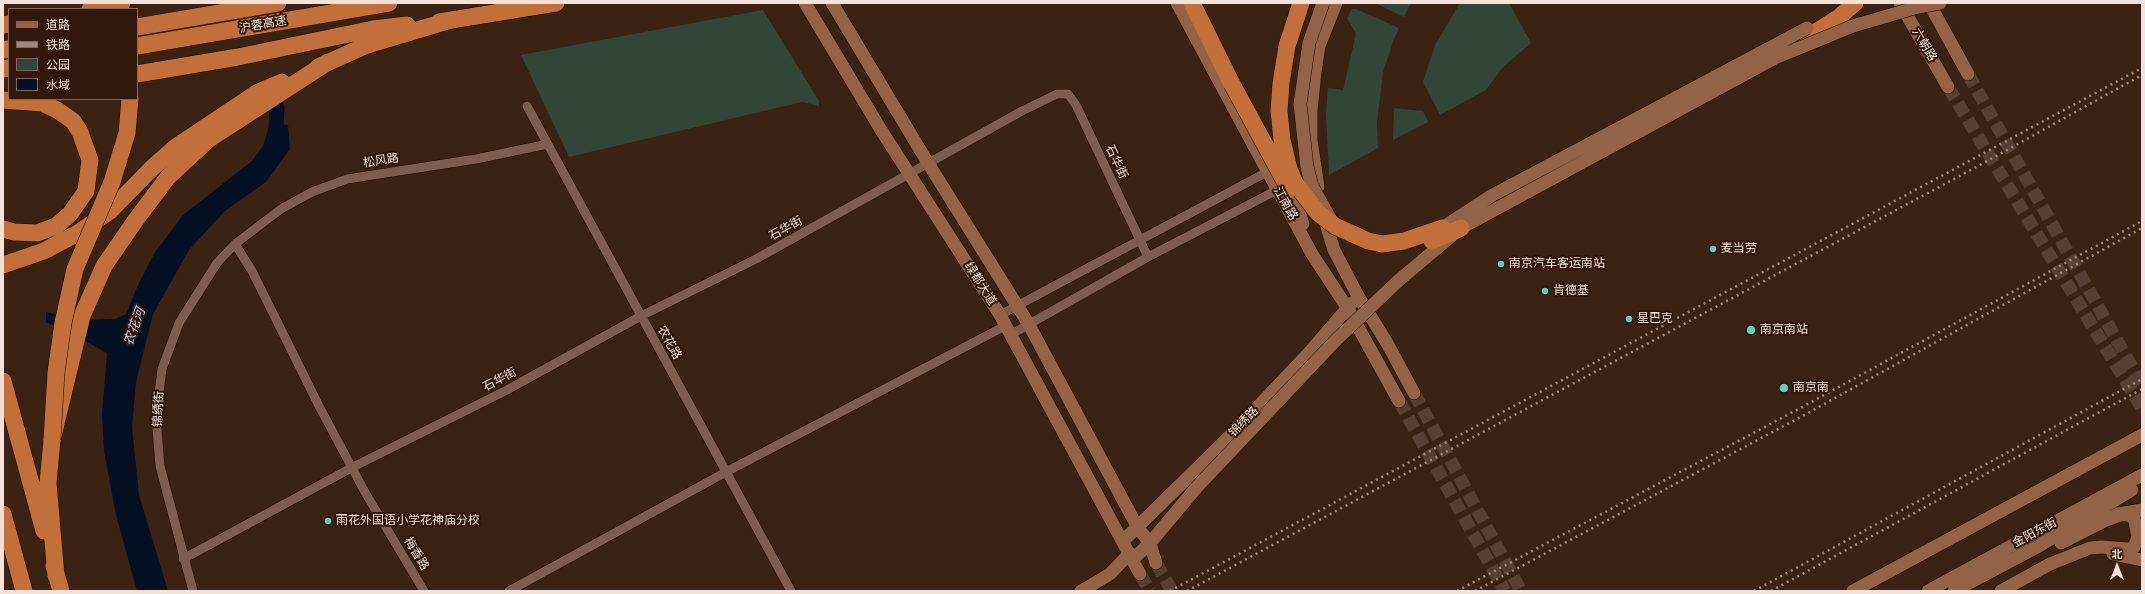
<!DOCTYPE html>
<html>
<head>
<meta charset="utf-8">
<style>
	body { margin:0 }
	#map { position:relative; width:2145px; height:594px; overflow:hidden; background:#3c2213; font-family:"Times New Roman","Noto Sans SC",serif }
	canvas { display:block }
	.frame { position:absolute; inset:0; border:4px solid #f4e2d8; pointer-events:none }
	.legend { position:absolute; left:8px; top:8px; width:130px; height:92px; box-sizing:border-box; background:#31180a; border:1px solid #7f695c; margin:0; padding:5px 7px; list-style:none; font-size:12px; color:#f4e2d8 }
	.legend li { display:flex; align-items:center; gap:8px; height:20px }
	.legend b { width:20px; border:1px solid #7f695c }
	.north { position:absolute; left:2097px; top:546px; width:40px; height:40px; -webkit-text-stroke:3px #31180a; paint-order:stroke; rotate:0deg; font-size:11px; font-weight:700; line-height:16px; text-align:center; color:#f4e2d8 }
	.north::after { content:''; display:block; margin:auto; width:14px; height:18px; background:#f4e2d8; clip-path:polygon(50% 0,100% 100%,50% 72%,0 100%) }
</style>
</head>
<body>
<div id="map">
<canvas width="2145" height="594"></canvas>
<div class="frame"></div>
<ul class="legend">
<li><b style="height:5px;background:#926348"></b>道路</li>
<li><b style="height:5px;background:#9f897d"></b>铁路</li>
<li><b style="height:11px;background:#324638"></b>公园</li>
<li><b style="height:11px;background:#061025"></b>水域</li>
</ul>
<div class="north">北</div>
</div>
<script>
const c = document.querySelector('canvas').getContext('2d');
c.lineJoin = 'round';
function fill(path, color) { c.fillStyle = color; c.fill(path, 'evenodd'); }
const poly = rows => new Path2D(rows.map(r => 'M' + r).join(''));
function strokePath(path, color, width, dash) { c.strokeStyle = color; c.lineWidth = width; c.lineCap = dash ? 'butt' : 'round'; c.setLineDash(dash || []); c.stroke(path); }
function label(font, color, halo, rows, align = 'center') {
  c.font = font + ' "Times New Roman","Noto Sans SC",serif'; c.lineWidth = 4; c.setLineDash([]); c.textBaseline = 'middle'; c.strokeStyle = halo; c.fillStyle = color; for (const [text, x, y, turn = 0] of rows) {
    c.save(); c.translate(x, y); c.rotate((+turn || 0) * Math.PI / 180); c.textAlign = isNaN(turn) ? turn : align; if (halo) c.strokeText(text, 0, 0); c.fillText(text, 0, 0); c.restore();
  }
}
const green = poly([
	[1375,3,1411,3,1404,17],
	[1460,3,1509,3,1531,43,1502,68,1486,90,1440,115,1423,82,1435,45],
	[1352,9,1356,9,1399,28,1393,42,1383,72,1377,123,1378,148,1329,175,1326,113,1328,88,1343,90,1356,34,1347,18],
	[763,10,819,101,819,106,802,102,569,157,521,55],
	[1394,108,1423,111,1428,122,1393,140]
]);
const water = poly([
	[270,123,288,125,290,149,266,182,225,211,189,250,153,314,136,382,132,427,139,495,168,591,137,591,116,515,104,451,102,414,107,353,78,337,46,322,46,312,82,320,115,319,126,314,138,285,154,254,183,215,252,161,263,146]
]);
const river = poly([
	[275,144,277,108]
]);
const secondaryTunnel = poly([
	[1968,74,2142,385],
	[1948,87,2142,408],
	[1414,393,1521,591],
	[1399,401,1505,591],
	[1156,563,1172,591],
	[1140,574,1150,591]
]);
const street = poly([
	[527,106,791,591],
	[235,244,252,271,319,406,366,494,424,591],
	[1000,315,1267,172],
	[1010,335,1148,257,1277,190],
	[183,559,353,467,507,390,641,316,756,259,1022,111,1057,94,1068,94,1076,105,1148,257],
	[193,591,160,466,156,417,162,369,179,323,217,263,235,244,281,209,312,192,347,179,476,159,548,144],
	[509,591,726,472,1005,326]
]);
const secondary = poly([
	[805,3,881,130,1000,315,1140,574],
	[832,3,928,163,1028,323,1138,528,1150,543,1156,563],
	[1177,3,1312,254,1348,309,1399,401],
	[1900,3,1948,87],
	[1929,3,1968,74],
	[1288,180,1303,224],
	[1318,187,1311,140,1311,111,1315,72,1319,46,1336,3],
	[1323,214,1334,250,1358,296,1387,343,1414,393],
	[1123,541,1230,436,1307,355,1352,303],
	[2061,543,2118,514,2142,510],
	[2113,554,2142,560],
	[1133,559,1150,543,1196,488],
	[1081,591,1110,574,1130,553],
	[1928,591,2142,475],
	[1954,591,2039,546,2132,490],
	[2001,591,2050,564,2090,548,2101,547,2129,549,2134,547,2138,537,2134,518,2128,515,2120,515,2103,521]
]);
const highway = poly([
	[1192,3,1232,84],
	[90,9,122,3],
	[439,22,556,3],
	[3,25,9,24],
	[137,27,278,3],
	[137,46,389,3],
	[1791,48,1838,18,1855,3],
	[3,50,9,49],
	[318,67,367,45,451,20],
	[3,69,9,68],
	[137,74,238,57,373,29,407,25],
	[3,100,42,103,57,110,73,121,80,132,90,160,86,191,70,214,56,226,37,233,14,232,3,229],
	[3,265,44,251,78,233,110,211,152,168,177,146,258,92,282,82],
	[3,381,44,531],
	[3,514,24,591],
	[54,566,61,591],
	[56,576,48,483,52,440,82,316,104,266,135,221,168,177,209,139,328,62]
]);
const rail = poly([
	[1170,591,2142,68],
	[1187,591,1980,165,2142,75],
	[1457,591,1804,406,2142,221],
	[1475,591,1808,413,2142,228],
	[1754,591,2142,379],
	[1771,591,2142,389]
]);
const secondaryBridge = poly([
	[1323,3,1309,43,1300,104,1307,167,1312,186,1331,220],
	[1442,228,1491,196,1807,28],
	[1196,488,1337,339,1398,281,1461,228,1775,58,1853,26,1918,7,1940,3],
	[1853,591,2142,435]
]);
const highwayBridge = poly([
	[100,3,104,9],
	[1301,3,1287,46,1281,83,1279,111,1282,140,1289,169,1295,183,1318,213,1335,226,1368,241,1382,244,1404,241,1442,228],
	[1232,84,1289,189],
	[1432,241,1461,228],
	[52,440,56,373,63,323,75,269,112,182,127,133,130,99]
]);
const markers = [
	[1713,249,4,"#5bcebc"],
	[1501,264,4,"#5bcebc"],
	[1545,291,4,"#5bcebc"],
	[1629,319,4,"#5bcebc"],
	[1751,330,5,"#5bcebc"],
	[1784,388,5,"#5bcebc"],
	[328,521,4,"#5bcebc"]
];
const streetNames = [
	["沪蓉高速",263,25,-10],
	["六朝路",1924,45,60],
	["松风路",381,161,-9],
	["石华街",1116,162,65],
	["江南路",1285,204,61],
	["石华街",786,229,-29],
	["绿都大道",980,284,58],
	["农花路",669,343,61],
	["石华街",500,380,-28],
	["锦绣街",159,409,-87],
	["锦绣路",1244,422,-46],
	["金阳东街",2035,533,-28],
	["梅香路",416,554,59]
];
const poiNames = [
	["麦当劳",1721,249],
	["南京汽车客运南站",1509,264],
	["肯德基",1553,291],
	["星巴克",1637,319],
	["南京南站",1760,330],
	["南京南",1793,388],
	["雨花外国语小学花神庙分校",336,521]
];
const waterNames = [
	["农花河",135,327,-70]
];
fill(green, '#324638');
fill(water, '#061025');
strokePath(river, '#061025', 15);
strokePath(secondaryTunnel, '#583f31', 13, [13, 6]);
strokePath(street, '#220a00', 10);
strokePath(secondary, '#220a00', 14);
strokePath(highway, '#220a00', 18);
strokePath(street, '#7d5e4e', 9);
strokePath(secondary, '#926348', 13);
strokePath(highway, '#c36f3b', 17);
strokePath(rail, '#9f897d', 2.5, [2, 4]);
strokePath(secondaryBridge, '#220a00', 14, []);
strokePath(highwayBridge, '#220a00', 18, []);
strokePath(secondaryBridge, '#926348', 13);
strokePath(highwayBridge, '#c36f3b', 17);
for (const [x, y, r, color] of markers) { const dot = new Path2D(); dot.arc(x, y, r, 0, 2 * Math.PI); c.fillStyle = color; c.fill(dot); strokePath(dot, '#31180a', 1.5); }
label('12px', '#f4e2d8', '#31180a', streetNames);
label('12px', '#f4e2d8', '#31180a', poiNames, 'left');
label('italic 13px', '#b2ccfe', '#31180a', waterNames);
</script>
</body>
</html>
